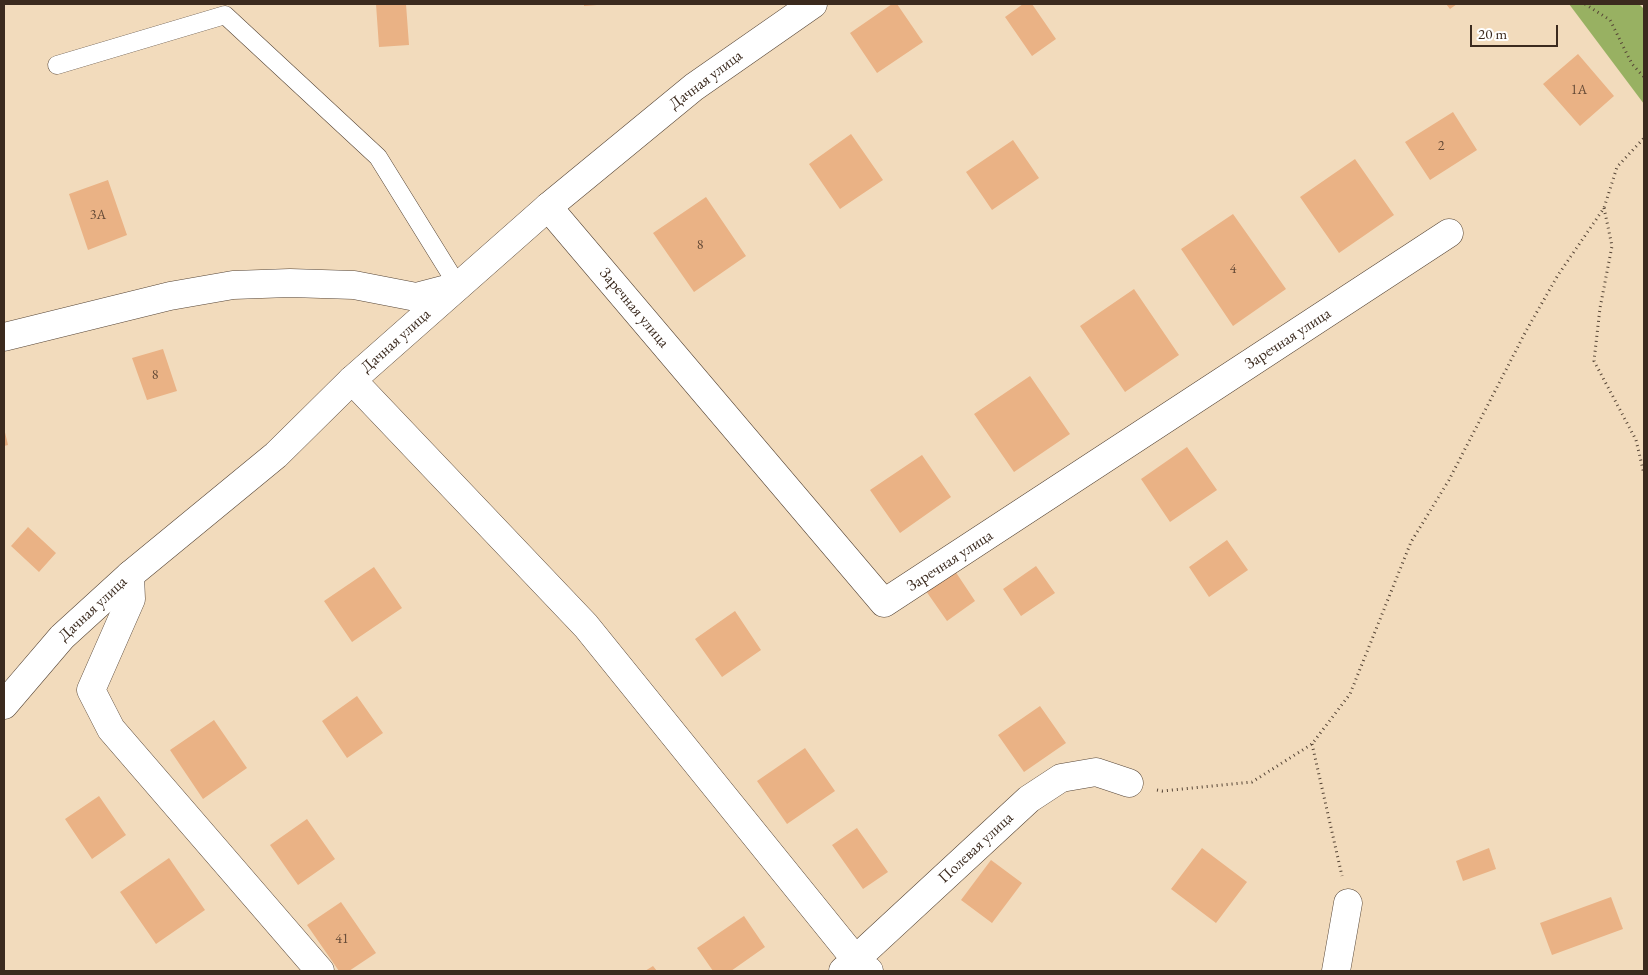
<!DOCTYPE html>
<html>
<head>
<meta charset="utf-8">
<style>
	body { margin:0 }
	#map { position:relative; width:1648px; height:975px; overflow:hidden; background:#f2dbbc; font-family:"EB Garamond",serif }
	canvas { display:block }
	.frame { position:absolute; inset:0; border:5px solid #3b2a1e; pointer-events:none }
	.scale { position:absolute; left:1470px; top:25px; width:88px; height:22px; box-sizing:border-box; border:2px solid #3b2a1e; border-top:0; padding-left:6px; font-size:15px; line-height:18px; white-space:nowrap; color:#3b2a1e; -webkit-text-stroke:4px #fff; paint-order:stroke }
</style>
</head>
<body>
<div id="map">
<canvas width="1648" height="975"></canvas>
<div class="frame"></div>
<div class="scale">20 m</div>
</div>
<script>
const c = document.querySelector('canvas').getContext('2d');
c.lineJoin = 'round';
function fill(path, color) { c.fillStyle = color; c.fill(path, 'evenodd'); }
const poly = rows => new Path2D(rows.map(r => 'M' + r).join(''));
function strokePath(path, color, width, dash) { c.strokeStyle = color; c.lineWidth = width; c.lineCap = dash ? 'butt' : 'round'; c.setLineDash(dash || []); c.stroke(path); }
function label(font, color, halo, rows, align = 'center') {
  c.font = font + ' "EB Garamond",serif'; c.lineWidth = 4.5; c.setLineDash([]); c.textBaseline = 'middle'; c.strokeStyle = halo; c.fillStyle = color; for (const [text, x, y, turn = 0] of rows) {
    c.save(); c.translate(x, y); c.rotate((+turn || 0) * Math.PI / 180); c.textAlign = isNaN(turn) ? turn : align; if (halo) c.strokeText(text, 0, 0); c.fillText(text, 0, 0); c.restore();
  }
}
const forest = poly([
	[1569,4,1639,4,1644,9,1644,104]
]);
const building = poly([
	[376,4,406,4,409,45,379,47],
	[584,4,597,4,597,5,584,6],
	[892,4,897,4,923,42,877,73,850,33],
	[1023,4,1032,4,1056,39,1032,56,1005,17],
	[1446,4,1457,4,1450,9],
	[1578,54,1614,96,1580,126,1543,84],
	[1453,112,1477,150,1430,180,1405,142],
	[851,134,883,180,840,209,809,164],
	[1013,140,1039,178,992,210,966,172],
	[1355,159,1394,215,1339,253,1300,197],
	[108,180,127,235,88,250,69,194],
	[706,197,746,256,694,292,653,233],
	[1233,214,1286,289,1233,326,1181,249],
	[1134,289,1179,355,1125,392,1080,326],
	[163,349,177,391,147,400,132,358],
	[1030,376,1070,434,1014,472,974,414],
	[4,428,8,445,4,446],
	[1187,447,1217,490,1170,522,1141,479],
	[922,455,951,497,900,533,870,490],
	[28,527,56,553,39,572,11,546],
	[1227,540,1248,570,1209,597,1189,567],
	[1036,566,1055,593,1021,616,1003,589],
	[374,567,402,608,352,642,324,601],
	[955,571,975,601,947,621,926,591],
	[735,611,761,650,722,677,695,639],
	[357,696,383,733,347,758,322,721],
	[1040,706,1066,743,1024,772,998,735],
	[214,720,247,768,203,799,170,750],
	[805,748,835,791,787,824,757,781],
	[99,796,126,835,92,859,65,819],
	[307,819,335,859,298,885,270,845],
	[857,828,888,872,863,889,832,845],
	[1202,848,1247,882,1216,923,1171,889],
	[1489,848,1496,869,1463,881,1456,861],
	[169,858,205,910,156,944,120,892],
	[991,860,1022,883,992,923,961,900],
	[1611,897,1623,929,1552,955,1540,923],
	[341,902,376,953,349,971,339,971,307,925],
	[744,916,765,947,731,971,713,971,697,948],
	[653,966,657,971,645,971]
]);
const path = poly([
	[1585,4,1610,20,1632,64,1644,77],
	[1604,208,1612,246,1600,308,1594,361,1636,440,1644,474],
	[1312,744,1342,876],
	[1157,790,1162,791,1252,782,1312,744,1350,694,1411,542,1449,480,1526,331,1558,275,1604,208,1617,167,1644,138]
]);
const lane = poly([
	[57,65,225,15,378,157,458,286]
]);
const street = poly([
	[548,207,884,603,1449,233],
	[4,337,170,296,233,285,290,283,354,285,416,297,458,286],
	[352,380,586,626,856,960,869,971],
	[130,575,131,599,91,690,111,729,320,971],
	[843,971,1029,799,1061,778,1096,772,1129,783],
	[1336,971,1348,903]
]);
const secondary = poly([
	[4,705,62,637,130,575,276,455,352,380,548,207,694,87,813,4]
]);
const numberNames = [
	["1А",1579,90],
	["2",1441,146],
	["3А",98,215],
	["8",700,245],
	["4",1233,269],
	["8",155,375],
	["41",342,939]
];
const streetNames = [
	["Дачная улица",706,80,-37],
	["Заречная улица",634,308,50],
	["Заречная улица",1288,339,-33],
	["Дачная улица",396,341,-42],
	["Заречная улица",950,561,-33],
	["Дачная улица",93,609,-43],
	["Полевая улица",976,848,-43]
];
fill(forest, '#98b162');
fill(building, '#eab285');
strokePath(lane, '#564536', 19);
strokePath(street, '#564536', 29);
strokePath(secondary, '#564536', 29);
strokePath(path, '#564536', 3, [1, 4]);
strokePath(lane, '#fff', 18);
strokePath(street, '#fff', 28);
strokePath(secondary, '#fff', 28);
label('14px', '#674c38', null, numberNames);
label('16px', '#3b2a1e', '#fff', streetNames);
</script>
</body>
</html>
